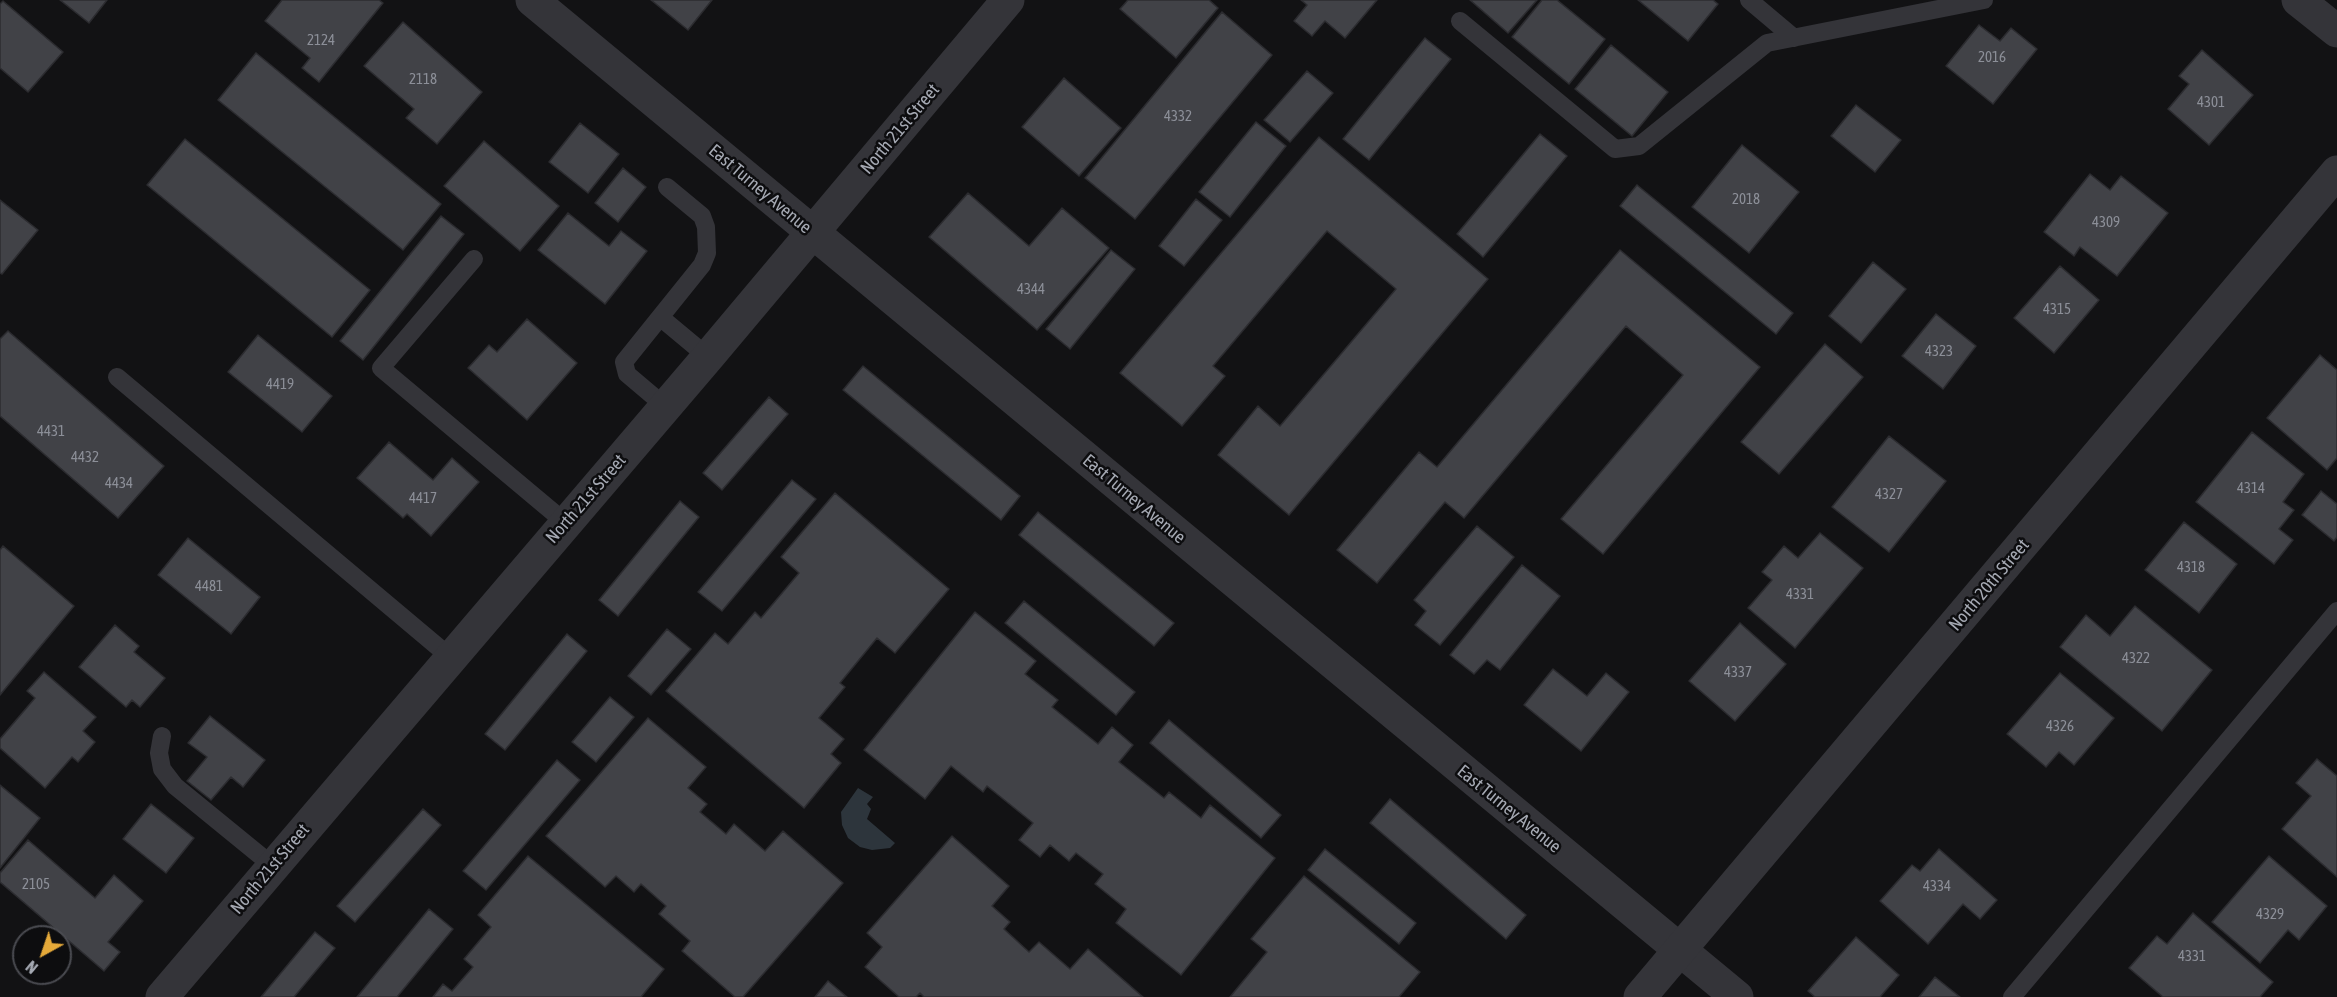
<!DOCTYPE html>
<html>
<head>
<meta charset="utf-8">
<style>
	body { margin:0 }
	#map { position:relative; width:2337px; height:997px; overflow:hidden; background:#121214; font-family:"Asap Condensed",sans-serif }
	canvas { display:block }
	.north { position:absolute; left:12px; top:925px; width:60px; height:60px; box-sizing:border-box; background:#0d0d0f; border:2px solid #4a4b51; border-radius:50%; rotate:220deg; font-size:16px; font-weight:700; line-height:24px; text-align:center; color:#a5a9b3 }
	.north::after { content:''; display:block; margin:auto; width:21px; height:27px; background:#e5a939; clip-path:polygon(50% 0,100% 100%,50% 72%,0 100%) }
</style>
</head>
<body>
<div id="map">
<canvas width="2337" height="997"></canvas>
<div class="north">N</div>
</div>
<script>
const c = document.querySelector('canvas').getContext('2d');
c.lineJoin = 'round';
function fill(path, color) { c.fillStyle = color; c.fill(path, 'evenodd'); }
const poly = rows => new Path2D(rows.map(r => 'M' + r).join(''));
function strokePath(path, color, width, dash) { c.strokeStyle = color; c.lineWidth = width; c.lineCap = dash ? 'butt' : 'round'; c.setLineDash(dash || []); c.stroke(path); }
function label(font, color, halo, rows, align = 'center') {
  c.font = font + ' "Asap Condensed",sans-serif'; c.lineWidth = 5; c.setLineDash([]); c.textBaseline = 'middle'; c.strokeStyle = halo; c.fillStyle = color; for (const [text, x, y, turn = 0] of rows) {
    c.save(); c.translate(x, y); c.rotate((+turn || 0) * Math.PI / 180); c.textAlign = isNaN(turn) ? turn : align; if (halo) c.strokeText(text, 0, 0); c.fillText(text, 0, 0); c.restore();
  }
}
const water = poly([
	[858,788,873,797,867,804,871,809,867,819,895,843,890,848,872,850,860,847,848,838,842,825,841,812]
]);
const building = poly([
	[60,0,107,0,89,23,60,0],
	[282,0,379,0,383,3,319,82,302,68,310,58,265,21,282,0],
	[651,0,712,0,688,30,651,0],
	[1128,0,1209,0,1218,8,1176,58,1120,9,1128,0],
	[1301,0,1377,0,1345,38,1325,21,1312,36,1294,21,1307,5,1301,0],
	[1470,0,1537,0,1508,33,1470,0],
	[1542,0,1557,0,1605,39,1569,84,1512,37,1542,0],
	[1638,0,1713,0,1718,4,1688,41,1638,0],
	[3,1,63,52,28,92,0,68,0,4,3,1],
	[1222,12,1272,55,1135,219,1085,178,1222,12],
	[403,22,482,92,437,144,406,118,414,109,364,66,403,22],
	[1979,25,2000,41,2011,28,2037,49,1993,104,1946,66,1979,25],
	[1425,38,1451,59,1369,160,1343,139,1425,38],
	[1611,45,1668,92,1632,136,1575,89,1611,45],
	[2202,50,2253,95,2209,145,2168,109,2189,84,2179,76,2202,50],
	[256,53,441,204,403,250,218,100,256,53],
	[1307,71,1333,93,1290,142,1264,120,1307,71],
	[1064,78,1121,128,1079,176,1022,127,1064,78],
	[1856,105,1901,140,1875,172,1831,136,1856,105],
	[1256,122,1286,146,1230,217,1199,192,1256,122],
	[580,123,619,154,588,193,549,162,580,123],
	[1540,134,1567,156,1483,257,1457,234,1540,134],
	[1319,137,1488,279,1289,515,1218,455,1258,406,1280,426,1396,289,1327,231,1213,366,1225,376,1182,426,1120,373,1319,137],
	[185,139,370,290,332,337,147,185,185,139],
	[484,141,559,206,520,251,444,186,484,141],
	[1742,145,1799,192,1749,253,1692,207,1742,145],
	[623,168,646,187,618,222,595,203,623,168],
	[2090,174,2110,190,2121,176,2168,213,2117,276,2080,247,2074,256,2044,232,2090,174],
	[1637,185,1793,313,1776,334,1620,206,1637,185],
	[968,193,1029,246,1062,208,1109,248,1037,330,929,237,968,193],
	[1196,199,1222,220,1184,266,1159,246,1196,199],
	[0,200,38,230,2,274,0,273,0,200],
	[568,213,609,246,621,231,647,251,605,304,538,250,568,213],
	[441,216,464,234,363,360,340,341,441,216],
	[1111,250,1135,269,1070,349,1046,329,1111,250],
	[1620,250,1760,367,1603,554,1561,519,1683,375,1626,326,1464,518,1445,502,1377,583,1337,550,1419,452,1437,467,1620,250],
	[1873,262,1906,289,1861,343,1829,316,1873,262],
	[2060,266,2099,300,2054,353,2014,318,2060,266],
	[1936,314,1976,346,1943,389,1902,356,1936,314],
	[527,319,577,363,527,420,468,368,489,345,497,352,527,319],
	[8,331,164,466,118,518,0,416,0,339,8,331],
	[258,335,332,396,302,432,228,372,258,335],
	[1825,344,1863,377,1779,474,1741,442,1825,344],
	[2320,355,2337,370,2337,458,2327,470,2267,418,2320,355],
	[863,366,1020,496,1001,520,843,390,863,366],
	[769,397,788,414,722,490,703,473,769,397],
	[2252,432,2304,474,2283,502,2294,510,2279,529,2293,540,2274,564,2196,502,2252,432],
	[1889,436,1946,481,1889,552,1832,507,1889,436],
	[389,442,433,480,452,458,479,482,431,536,407,514,403,518,357,478,389,442],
	[792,480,816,499,722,611,698,592,792,480],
	[2321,491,2337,504,2337,537,2334,541,2302,515,2321,491],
	[835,493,949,589,895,653,877,638,840,683,845,687,819,718,844,739,831,754,841,763,804,808,666,691,715,633,728,644,755,612,761,618,799,573,781,557,835,493],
	[680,501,699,517,618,616,599,600,680,501],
	[1038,512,1174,623,1154,646,1019,535,1038,512],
	[2184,522,2237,564,2199,613,2145,570,2184,522],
	[1477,526,1514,557,1440,645,1415,625,1426,611,1414,600,1477,526],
	[1820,533,1863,568,1795,648,1748,608,1772,580,1762,572,1784,546,1798,558,1820,533],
	[188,538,260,597,231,634,158,575,188,538],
	[3,546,74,606,0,695,0,550,3,546],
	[1522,565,1560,596,1500,670,1487,660,1474,674,1450,655,1522,565],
	[1024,601,1135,692,1116,715,1005,623,1024,601],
	[2135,606,2212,670,2162,731,2060,647,2086,615,2110,636,2135,606],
	[975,612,1036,661,1025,674,1058,700,1052,707,1098,744,1112,727,1133,745,1119,762,1164,798,1169,792,1201,818,1210,805,1275,858,1181,975,1116,923,1126,909,1095,884,1103,874,1076,853,1069,861,1050,845,1040,857,1019,840,1033,823,987,786,983,792,951,766,925,799,864,750,975,612],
	[1740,623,1786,664,1735,721,1689,681,1740,623],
	[115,625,139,646,134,652,165,678,140,707,132,700,126,707,79,667,115,625],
	[667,629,691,649,651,695,628,676,667,629],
	[567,634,587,651,505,750,485,734,567,634],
	[1553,669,1587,696,1606,673,1629,692,1581,751,1524,705,1553,669],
	[44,672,96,717,83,731,95,742,78,762,72,757,45,788,0,748,0,739,35,698,27,691,44,672],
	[2060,673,2114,718,2074,765,2059,752,2046,767,2007,734,2060,673],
	[610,697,634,717,596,762,572,742,610,697],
	[210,716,265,760,243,787,231,777,211,800,187,781,207,757,188,743,210,716],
	[648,718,706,767,688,788,707,804,700,812,726,834,734,824,765,851,783,831,843,883,743,997,735,997,682,951,690,941,659,914,666,906,641,884,634,892,616,876,605,887,546,836,648,718],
	[1169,720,1281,815,1261,838,1150,743,1169,720],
	[2317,759,2337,776,2337,877,2282,829,2311,796,2296,783,2317,759],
	[557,760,580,780,486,890,463,871,557,760],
	[0,785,40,818,0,868,0,785],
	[1390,799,1526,915,1506,939,1370,823,1390,799],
	[151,804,194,838,166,873,123,839,151,804],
	[423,809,441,825,355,922,337,906,423,809],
	[952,836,1009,886,992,906,1010,922,1004,929,1029,952,1039,942,1070,969,1088,949,1143,997,924,997,920,993,916,997,899,997,865,967,882,947,867,933,952,836],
	[28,840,95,898,114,875,143,901,108,942,120,952,104,971,0,882,0,873,28,840],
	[1325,849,1416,923,1399,944,1308,870,1325,849],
	[1939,849,1997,900,1980,919,1963,904,1928,944,1880,901,1912,865,1920,871,1939,849],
	[528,856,664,969,641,997,433,997,443,984,452,991,473,967,464,959,491,927,478,915,528,856],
	[2269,856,2327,906,2299,940,2288,930,2260,963,2212,922,2269,856],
	[1304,876,1420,972,1399,997,1230,997,1267,952,1251,939,1304,876],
	[429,909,453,929,397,997,357,997,429,909],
	[2193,913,2273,982,2260,997,2163,997,2129,968,2157,936,2167,944,2193,913],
	[315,932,335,948,294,997,261,997,315,932],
	[1856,937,1899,975,1880,997,1815,997,1808,991,1856,937],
	[1935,977,1960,997,1919,997,1935,977],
	[828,981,847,997,815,997,828,981]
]);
const service = poly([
	[1749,0,1794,38],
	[1460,21,1615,149,1639,146,1767,43,1984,0],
	[474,259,381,368,566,523],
	[660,317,708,357],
	[117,377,450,657],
	[666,407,627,374,624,362,702,265,707,253,706,227,702,216,667,187],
	[162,736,159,753,162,769,175,786,273,866],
	[2012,997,2337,611]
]);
const minor = poly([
	[532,0,1737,997],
	[2298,0,2337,31],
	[162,997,708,357,1008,0]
]);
const tertiary = poly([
	[1640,997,2337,172]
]);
const numberNames = [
	["2124",321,40],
	["2016",1992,57],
	["2118",423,79],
	["4301",2211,102],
	["4332",1178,116],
	["2018",1746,199],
	["4309",2106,222],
	["4344",1031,289],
	["4315",2057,309],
	["4323",1939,351],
	["4419",280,384],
	["4431",51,431],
	["4432",85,457],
	["4434",119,483],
	["4314",2251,488],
	["4327",1889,494],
	["4417",423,498],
	["4318",2191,567],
	["4481",209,586],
	["4331",1800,594],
	["4322",2136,658],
	["4337",1738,672],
	["4326",2060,726],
	["2105",36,884],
	["4334",1937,886],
	["4329",2270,914],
	["4331",2192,956]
];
const streetNames = [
	["North 21st Street",900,129,-50],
	["East Turney Avenue",760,189,40],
	["North 21st Street",586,499,-49],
	["East Turney Avenue",1134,499,40],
	["North 20th Street",1989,585,-50],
	["East Turney Avenue",1509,809,39],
	["North 21st Street",270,869,-50]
];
fill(water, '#2d353c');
fill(building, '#414247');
strokePath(building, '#2c2c30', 1.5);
strokePath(service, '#343439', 18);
strokePath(minor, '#343439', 33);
strokePath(tertiary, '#343439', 33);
label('15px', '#8c8f98', null, numberNames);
label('18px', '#a5a9b3', '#0d0d0f', streetNames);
</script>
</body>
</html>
